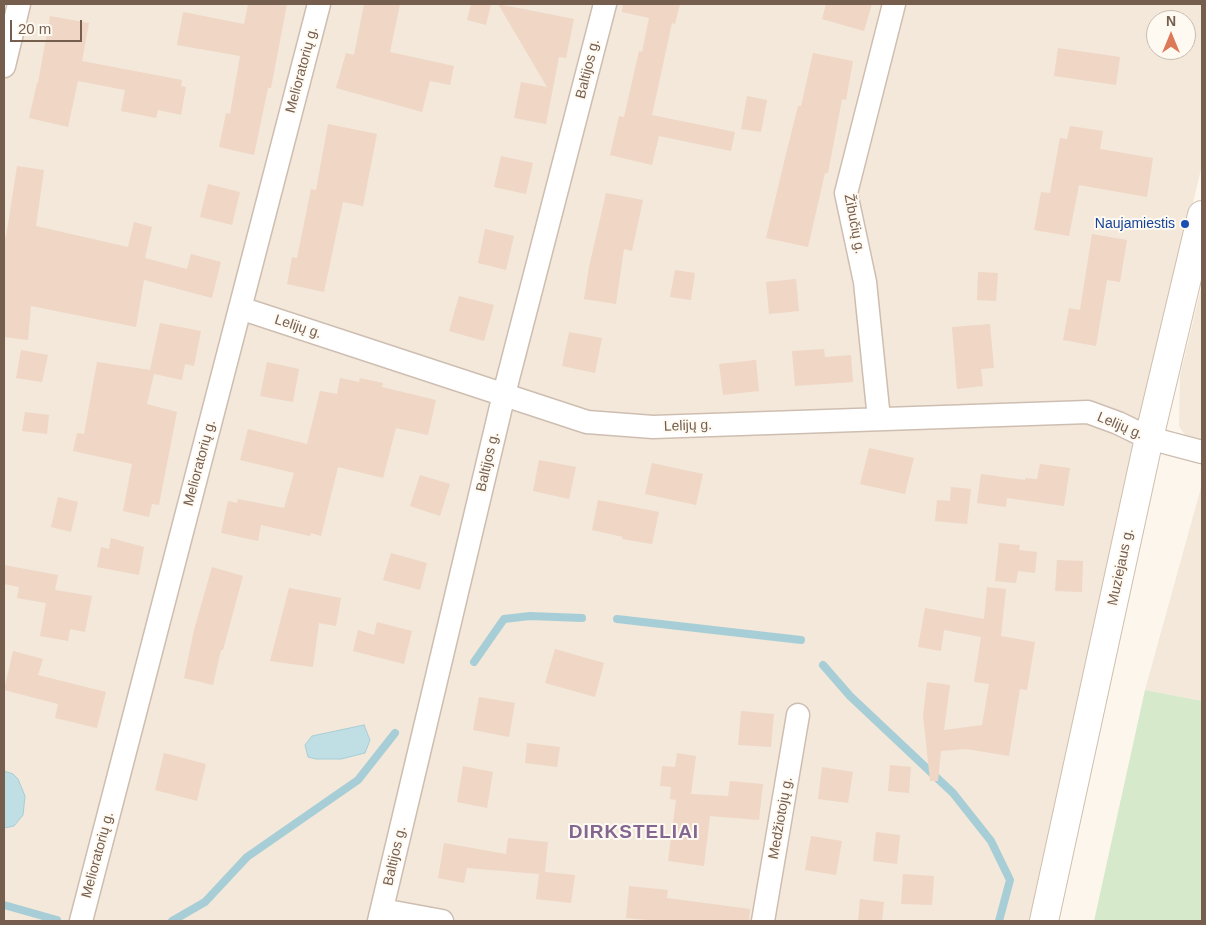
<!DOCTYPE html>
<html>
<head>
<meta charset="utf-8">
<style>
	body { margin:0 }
	#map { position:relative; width:1206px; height:925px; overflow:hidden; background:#fcf6ec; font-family:Helvetica,sans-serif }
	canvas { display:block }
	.frame { position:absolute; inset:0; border:5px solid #765e4f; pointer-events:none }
	.north { position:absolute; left:1146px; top:10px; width:50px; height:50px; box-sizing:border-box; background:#fefaf2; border:1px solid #c8bcb1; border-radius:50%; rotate:0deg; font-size:14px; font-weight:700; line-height:20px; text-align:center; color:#765e4f }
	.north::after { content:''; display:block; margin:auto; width:18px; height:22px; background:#dd7959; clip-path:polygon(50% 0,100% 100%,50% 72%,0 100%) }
	.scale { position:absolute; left:10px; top:20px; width:72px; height:22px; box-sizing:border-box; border:2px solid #765e4f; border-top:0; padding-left:6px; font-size:15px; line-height:18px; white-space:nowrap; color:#765e4f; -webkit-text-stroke:4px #fefaf2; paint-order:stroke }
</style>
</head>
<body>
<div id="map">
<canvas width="1206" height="925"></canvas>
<div class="frame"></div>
<div class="north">N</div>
<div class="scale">20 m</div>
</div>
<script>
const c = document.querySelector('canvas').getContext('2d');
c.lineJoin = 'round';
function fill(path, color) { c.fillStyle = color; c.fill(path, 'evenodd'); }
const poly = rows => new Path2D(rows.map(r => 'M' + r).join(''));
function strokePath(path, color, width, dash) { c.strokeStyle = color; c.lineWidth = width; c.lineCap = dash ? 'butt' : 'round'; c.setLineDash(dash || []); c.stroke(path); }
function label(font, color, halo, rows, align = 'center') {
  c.font = font + ' Helvetica,sans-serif'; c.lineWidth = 4; c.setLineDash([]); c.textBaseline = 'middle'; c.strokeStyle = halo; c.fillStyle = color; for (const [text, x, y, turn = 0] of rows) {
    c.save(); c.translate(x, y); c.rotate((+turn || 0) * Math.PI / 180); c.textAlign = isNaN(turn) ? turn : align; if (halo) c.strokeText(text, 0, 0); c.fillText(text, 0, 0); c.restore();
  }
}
const residential = poly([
	[4,4,1202,4,1202,165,1143,412,1030,921,4,921],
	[1156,20,1186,20,1186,50,1156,50],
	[1202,284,1202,460,1179,426,1180,376],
	[1202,484,1202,701,1145,690]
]);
const green = poly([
	[1145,690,1202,701,1202,921,1094,921]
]);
const water = poly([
	[364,725,370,740,365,753,341,759,316,759,308,757,305,745,312,736,364,725],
	[4,771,13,774,18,779,25,796,23,815,14,826,4,828,4,771]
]);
const stream = poly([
	[617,619,801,640],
	[474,662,504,619,530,616,582,618],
	[823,665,850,696,953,793,991,841,1010,880,999,921],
	[4,905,57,920],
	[172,921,205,902,247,857,358,780,395,733]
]);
const building = poly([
	[248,4,287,4,271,88,268,88,254,155,219,147,226,113,230,114,240,56,177,45,183,12,244,24],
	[364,4,400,4,390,52,454,66,450,85,430,81,422,112,336,88,346,53,354,55],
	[471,4,491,4,486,25,467,20],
	[498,4,574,19,566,58,559,57,546,124,514,118,521,82,547,87],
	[623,4,680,4,675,24,672,23,652,115,735,132,731,151,659,136,652,165,610,155,619,116,624,117,639,51,642,52,649,18,622,12],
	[826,4,872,4,864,31,822,19],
	[50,16,89,23,82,61,182,80,181,86,186,87,181,115,158,110,156,118,121,111,125,90,78,81,68,127,29,118,37,83,38,83],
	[1058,48,1120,57,1116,85,1054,76],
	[813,53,853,61,846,100,842,99,828,173,825,173,808,247,766,238,786,154,798,106,801,106],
	[747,96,767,100,761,132,741,129],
	[328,124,377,134,363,206,343,202,324,292,287,284,292,257,297,258,311,189,316,190],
	[1070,126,1103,131,1100,149,1153,158,1147,197,1079,185,1069,236,1034,230,1041,192,1050,193,1060,138,1067,139],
	[501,156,533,163,526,194,494,187],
	[17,166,44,170,36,226,128,247,134,222,152,227,145,258,187,269,191,254,221,262,212,298,144,280,136,327,31,306,28,340,4,337,4,237,6,237],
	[208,184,240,192,232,225,200,217],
	[606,193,643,200,632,251,624,249,616,304,584,299,589,267],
	[485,229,514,236,506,270,478,263],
	[1092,234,1127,240,1120,282,1107,280,1096,346,1063,340,1069,308,1080,310],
	[675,270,695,273,691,300,670,297],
	[978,272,998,273,996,301,977,300],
	[796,279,799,311,769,314,766,282],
	[459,296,494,305,484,341,449,331],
	[160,323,201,331,194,366,185,364,182,380,154,374,147,404,177,412,159,505,152,504,149,517,123,511,132,464,73,451,77,433,84,434,97,362,150,370],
	[990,324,994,368,981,369,983,386,957,389,952,327],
	[569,332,602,338,595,373,562,366],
	[824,349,825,357,851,355,853,382,795,386,792,351],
	[21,350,48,355,42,382,16,378],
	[756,360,759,391,723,395,719,364],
	[267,362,299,369,293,402,260,396],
	[340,378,359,382,360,378,383,383,382,387,436,400,428,435,396,428,383,478,338,467,321,536,311,533,310,536,261,525,258,541,221,533,228,501,237,503,238,499,284,508,294,473,240,460,248,429,307,444,320,391,337,394],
	[25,412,49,415,47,434,22,431],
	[869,448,914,458,905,494,860,484],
	[539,460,576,467,569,499,533,491],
	[652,463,703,474,696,505,645,494],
	[1040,464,1070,468,1064,506,1007,498,1006,507,977,503,981,474,1025,480,1025,478,1037,479],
	[420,475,450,484,440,516,410,506],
	[951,487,971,489,967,524,935,521,937,500,950,501],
	[58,497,78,502,71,532,51,527],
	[598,500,659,512,652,544,622,539,623,537,592,530],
	[111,538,144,547,139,575,97,567,101,547,109,549],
	[999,543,1020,545,1019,550,1037,552,1035,573,1018,571,1016,583,995,581],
	[391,553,427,563,420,590,383,580],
	[1057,560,1083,561,1082,592,1055,591],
	[4,565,58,575,55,590,92,596,85,632,70,629,68,641,40,636,46,603,17,598,19,587,4,584],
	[212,567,243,576,223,650,221,650,213,685,184,678,194,630],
	[987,587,1006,589,1001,636,1035,642,1027,690,1020,689,1009,756,966,749,941,751,938,781,930,781,923,715,927,682,950,685,944,730,982,725,989,684,974,682,981,637,944,630,941,651,918,647,925,608,984,619],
	[289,588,341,598,336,626,319,623,313,667,270,661],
	[377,622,412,631,404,664,353,651,358,630,374,635],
	[555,649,604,663,595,697,545,683],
	[13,651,43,659,38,675,106,692,97,728,55,718,58,704,4,690],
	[479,697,515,703,509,737,473,730],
	[741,711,774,714,771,747,738,745],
	[527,743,560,747,557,767,525,763],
	[164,753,206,764,197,801,155,790],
	[677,753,696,756,691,794,728,796,730,781,763,784,759,820,710,816,704,866,668,861,676,800,670,799,671,787,660,786,662,766,675,767],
	[890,765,911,767,909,793,888,791],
	[463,766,493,772,487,808,457,802],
	[822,767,853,772,848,803,818,799],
	[876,832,900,835,897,864,873,861],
	[811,836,842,841,836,875,805,870],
	[508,838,548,842,545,872,575,875,571,903,536,899,539,874,467,868,464,883,438,878,444,843,506,854],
	[903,874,934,876,932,905,901,904],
	[629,886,668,890,667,898,750,909,749,921,661,921,626,918],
	[860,899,884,902,882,921,858,921]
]);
const minor = poly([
	[4,66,19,4],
	[240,308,587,422,653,427,1088,412,1118,423,1149,438,1202,452],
	[879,419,865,282,846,193,894,4],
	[382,910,442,921],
	[81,921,319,4],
	[379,921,504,394,605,4],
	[763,921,798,715]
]);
const secondary = poly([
	[1044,921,1149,438,1202,215]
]);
const markers = [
	[1185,224,5,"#1a4fb4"]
];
const streetNames = [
	["Baltijos g.",588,69,-76],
	["Melioratorių g.",302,70,-75],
	["Žibučių g.",854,224,79],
	["Lelijų g.",298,327,18],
	["Lelijų g.",688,426,-2],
	["Lelijų g.",1120,426,23],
	["Baltijos g.",488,462,-77],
	["Melioratorių g.",200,463,-75],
	["Muziejaus g.",1121,567,-78],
	["Medžiotojų g.",781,818,-80],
	["Melioratorių g.",98,855,-75],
	["Baltijos g.",395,856,-77]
];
const transitNames = [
	["Naujamiestis",1175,224]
];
const districtNames = [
	["DIRKSTELIAI",634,833]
];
fill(residential, '#f3e8da');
fill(green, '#d6e9ca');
fill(water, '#c0dfe5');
strokePath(water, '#a7ced6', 1);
strokePath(stream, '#a7ced6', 8);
fill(building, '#efd6c5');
strokePath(minor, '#cebeb1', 25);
strokePath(secondary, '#d0bfaf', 30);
strokePath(minor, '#fff', 22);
strokePath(secondary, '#fff', 28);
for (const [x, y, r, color] of markers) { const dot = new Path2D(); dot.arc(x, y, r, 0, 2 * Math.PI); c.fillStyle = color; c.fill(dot); strokePath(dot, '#fefaf2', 2); }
label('14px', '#765e4f', '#fefaf2', streetNames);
label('14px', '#164399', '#fefaf2', transitNames, 'right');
c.letterSpacing = '1px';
label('bold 19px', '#846791', '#fefaf2', districtNames);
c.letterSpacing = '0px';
</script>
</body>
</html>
